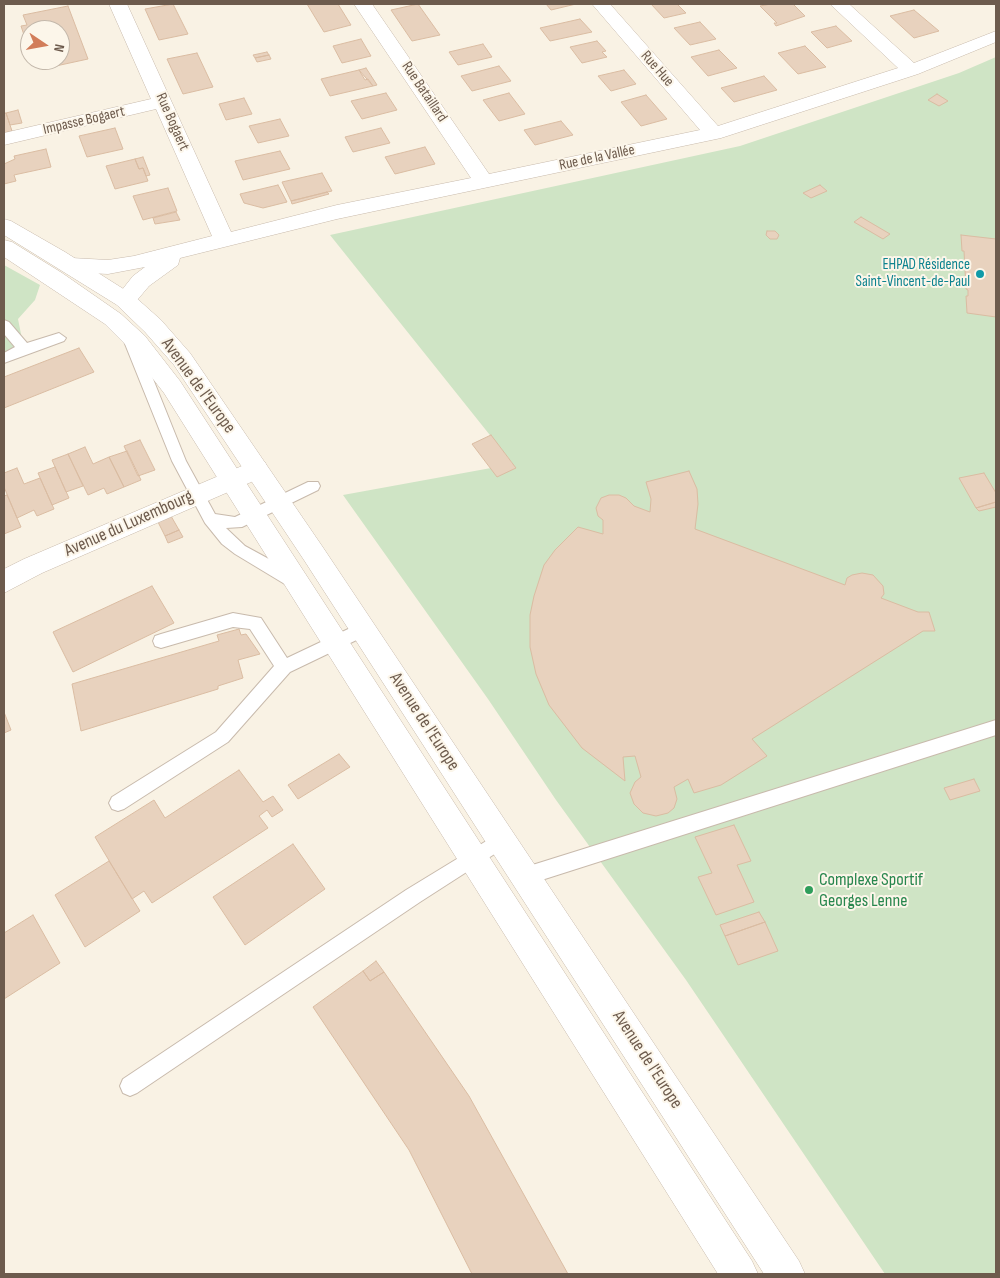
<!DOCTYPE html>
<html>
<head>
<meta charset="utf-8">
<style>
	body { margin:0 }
	#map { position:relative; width:1000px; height:1278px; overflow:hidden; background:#f9f2e4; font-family:"Sofia Sans Condensed",sans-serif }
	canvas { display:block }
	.frame { position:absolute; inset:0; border:5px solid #6d5b4d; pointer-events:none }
	.north { position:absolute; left:20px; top:20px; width:50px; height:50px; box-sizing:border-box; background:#fcf6ea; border:1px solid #c3b8ab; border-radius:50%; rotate:102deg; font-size:14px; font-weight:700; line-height:20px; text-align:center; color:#6d5b4d }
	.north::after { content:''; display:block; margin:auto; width:18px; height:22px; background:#d27d5a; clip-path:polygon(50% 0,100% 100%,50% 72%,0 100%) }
</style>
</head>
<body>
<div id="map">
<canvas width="1000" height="1278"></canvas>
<div class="frame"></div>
<div class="north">N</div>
</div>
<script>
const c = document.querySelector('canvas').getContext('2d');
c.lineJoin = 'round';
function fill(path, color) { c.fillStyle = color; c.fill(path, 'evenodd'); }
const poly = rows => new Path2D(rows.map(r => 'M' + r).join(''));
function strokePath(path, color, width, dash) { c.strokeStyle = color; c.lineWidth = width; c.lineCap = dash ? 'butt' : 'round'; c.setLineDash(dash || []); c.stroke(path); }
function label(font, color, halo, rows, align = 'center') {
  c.font = font + ' "Sofia Sans Condensed",sans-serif'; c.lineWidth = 4; c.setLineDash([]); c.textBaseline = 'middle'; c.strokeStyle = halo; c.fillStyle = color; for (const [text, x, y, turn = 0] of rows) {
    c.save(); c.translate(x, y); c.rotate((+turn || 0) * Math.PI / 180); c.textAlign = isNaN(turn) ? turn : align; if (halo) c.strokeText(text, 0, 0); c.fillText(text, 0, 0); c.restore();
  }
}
const green = poly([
	[996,57,996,1274,885,1274,686,980,556,800,488,699,343,495,513,464,330,235,740,146,959,73],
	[4,265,40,285,35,300,18,319,24,349,4,358]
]);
const building = poly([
	[173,4,188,34,159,40,145,9,173,4],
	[307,4,338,4,351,25,324,32,307,4],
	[418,4,440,35,412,41,391,10,418,4],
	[546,4,576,4,551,10,546,4],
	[651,4,677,4,686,13,664,18,651,4],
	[771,4,793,4,805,16,776,26,774,23,777,23,760,6,771,4],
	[68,6,88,59,42,69,39,60,60,60,60,30,30,30,30,53,21,26,27,25,23,15,68,6],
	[914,10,939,31,914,38,890,16,914,10],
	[580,19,592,32,550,41,540,28,580,19],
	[700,22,716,39,690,45,674,28,700,22],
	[836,26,852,41,827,48,811,32,836,26],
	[361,39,371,56,342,63,333,46,361,39],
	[597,41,606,51,602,52,607,57,582,63,570,47,597,41],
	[483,44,492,57,458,65,449,52,483,44],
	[805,46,826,67,798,74,778,53,805,46],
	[719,50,737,68,708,76,691,57,719,50],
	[267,52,269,55,255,58,253,55,267,52],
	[197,53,213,87,183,94,167,59,197,53],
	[269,55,271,59,257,62,255,58,269,55],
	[499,66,511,81,472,91,461,76,499,66],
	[366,68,377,85,373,86,368,79,365,80,359,70,366,68],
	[359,70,373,86,330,96,321,79,359,70],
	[624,70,636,84,611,91,598,76,624,70],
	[764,76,777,90,734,102,721,88,764,76],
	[386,93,397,110,362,119,351,101,386,93],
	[509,93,525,114,499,121,483,100,509,93],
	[937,94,948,101,939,106,928,100,937,94],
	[646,95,667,119,641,126,621,102,646,95],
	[244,98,252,114,226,120,219,104,244,98],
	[18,110,22,123,10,125,6,113,18,110],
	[4,113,6,113,12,131,4,133,4,113],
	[280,119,289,136,258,143,249,126,280,119],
	[561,121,573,135,535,145,524,130,561,121],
	[115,128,123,149,87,157,79,136,115,128],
	[381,128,390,143,353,152,345,137,381,128],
	[425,147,435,164,395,174,385,157,425,147],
	[46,149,51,167,14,175,16,181,4,184,4,164,15,159,14,156,46,149],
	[280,151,290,169,243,180,235,161,280,151],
	[143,157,150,175,146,176,143,168,139,169,135,159,143,157],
	[135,159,139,169,143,168,148,181,115,189,106,166,135,159],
	[322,173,332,191,291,201,282,182,322,173],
	[278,185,287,202,263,208,244,203,240,194,278,185],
	[820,185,827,191,811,198,803,193,820,185],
	[168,188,177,211,143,220,133,196,168,188],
	[327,192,329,194,292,204,291,201,327,192],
	[176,212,180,220,155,224,153,218,176,212],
	[861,217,890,234,883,239,854,222,861,217],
	[767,231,775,231,779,235,777,239,770,239,766,235,767,231],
	[961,235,996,239,996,317,967,313,966,296,968,296,968,290,966,289,964,251,962,251,961,235],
	[79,348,94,372,4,408,4,377,79,348],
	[491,435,516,468,497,477,472,444,491,435],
	[140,440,155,470,138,476,124,446,140,440],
	[85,447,93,464,109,457,124,487,107,494,104,488,88,495,68,454,85,447],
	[127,451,141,480,124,487,109,457,127,451],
	[68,454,83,486,66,492,52,460,68,454],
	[55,467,69,498,52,505,38,473,55,467],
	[17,468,24,484,40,478,54,509,37,516,34,510,17,518,4,487,4,473,17,468],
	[689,471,697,489,698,504,695,529,845,585,847,578,852,575,862,573,873,575,883,586,884,594,881,598,918,612,929,612,935,631,923,631,752,739,767,756,721,785,694,793,688,779,674,787,677,799,674,808,668,813,656,816,643,813,634,804,630,793,635,782,641,777,635,756,623,757,625,781,582,748,549,705,536,674,530,647,530,615,534,596,544,565,555,550,578,527,603,534,603,520,598,516,596,508,601,498,609,495,619,495,626,498,634,506,650,512,651,499,646,482,689,471],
	[984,473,996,493,996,502,976,508,959,478,984,473],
	[7,495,21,527,4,534,4,496,7,495],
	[996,502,996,507,979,511,976,508,996,502],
	[171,516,179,530,165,536,158,522,171,516],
	[179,530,183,537,168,543,165,536,179,530],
	[152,586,174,623,73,672,53,632,152,586],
	[239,629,241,635,246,634,260,654,238,660,243,678,218,686,218,689,81,731,72,684,219,641,217,635,239,629],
	[4,712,11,730,4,733,4,712],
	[339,754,350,767,298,799,288,785,339,754],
	[239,770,263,802,273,796,283,810,272,817,267,810,259,816,268,828,152,903,144,891,132,899,95,837,154,800,165,818,239,770],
	[974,779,980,791,950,800,944,788,974,779],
	[734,825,751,861,737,865,754,902,716,915,698,877,712,873,695,837,734,825],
	[293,844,325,889,245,945,213,897,293,844],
	[109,861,140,911,85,947,55,895,109,861],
	[759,912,765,922,725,936,720,925,759,912],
	[33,915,60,963,4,999,4,933,33,915],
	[765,922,778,951,738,965,725,936,765,922],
	[376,961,384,972,370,981,363,971,376,961],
	[363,971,370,981,384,972,469,1096,568,1274,472,1274,409,1150,313,1007,363,971]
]);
const service = poly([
	[4,320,9,322,27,343,59,333,66,338,64,341,4,363,4,353,15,347,4,334,4,320],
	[130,334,137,339,186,461,215,514,235,517,308,482,318,482,320,486,318,490,242,527,226,528,245,546,300,576,302,581,300,586,294,587,288,586,235,554,222,544,205,523,172,461,123,339,130,334],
	[233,613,261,618,287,658,363,622,369,624,371,629,369,634,290,672,228,742,124,809,118,811,112,809,109,803,112,797,216,732,274,666,250,629,233,627,161,648,155,646,153,641,155,636,161,634,233,613],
	[996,720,996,735,526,885,519,882,517,876,519,870,526,867,996,720],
	[501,832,507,834,510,840,507,846,420,902,137,1093,130,1096,123,1093,120,1086,123,1079,406,890,501,832]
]);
const minor = poly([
	[109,4,127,4,231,232,337,205,471,178,354,4,372,4,489,174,700,130,592,4,610,4,718,126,898,68,830,4,849,4,914,63,996,31,996,42,918,74,721,138,337,219,180,258,178,265,149,286,133,305,125,308,117,305,114,300,133,276,145,267,108,274,71,272,63,270,60,265,63,260,71,258,108,260,134,256,212,236,156,109,4,145,4,133,151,99,109,4],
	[256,460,265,462,268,469,265,476,42,573,4,593,4,569,24,559,256,460]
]);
const tertiary = poly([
	[4,219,11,221,65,252,133,295,161,320,190,353,322,546,799,1261,805,1274,764,1274,304,560,174,365,145,332,117,305,4,235,4,219],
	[4,240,12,242,62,273,121,314,145,336,180,381,752,1261,758,1274,718,1274,164,393,129,348,105,324,4,257,4,240]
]);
const markers = [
	[980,274,5,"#0f9aa8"],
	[809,890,5,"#2e9e5b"]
];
const farStreetnames = [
	["Rue Hue",657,69,49],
	["Rue Bataillard",424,92,56],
	["Impasse Bogaert",84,121,-13],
	["Rue Bogaert",172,122,66],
	["Rue de la Vallée",597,158,-12]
];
const farCulturenames = [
	["EHPAD Résidence",970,265],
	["Saint-Vincent-de-Paul",970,282]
];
const streetNames = [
	["Avenue de l'Europe",198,386,54],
	["Avenue du Luxembourg",129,524,-24],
	["Avenue de l'Europe",424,722,57],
	["Avenue de l'Europe",647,1060,57]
];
const leisureNames = [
	["Complexe Sportif",819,880],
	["Georges Lenne",819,901]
];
fill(green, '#cfe4c5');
fill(building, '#e8d2be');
strokePath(building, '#dabca2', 1);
strokePath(service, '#c8baac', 2);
strokePath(minor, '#c8baac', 1);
strokePath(tertiary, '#c8baac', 1);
fill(service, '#fff');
fill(minor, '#fff');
fill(tertiary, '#fff');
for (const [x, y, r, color] of markers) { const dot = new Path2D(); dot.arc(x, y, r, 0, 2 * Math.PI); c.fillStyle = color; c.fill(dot); strokePath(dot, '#fcf6ea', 2); }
label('15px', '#6d5b4d', '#fcf6ea', farStreetnames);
label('15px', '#0d838f', '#fcf6ea', farCulturenames, 'right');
label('18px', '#6d5b4d', '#fcf6ea', streetNames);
label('18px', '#27864d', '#fcf6ea', leisureNames, 'left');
</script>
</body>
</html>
